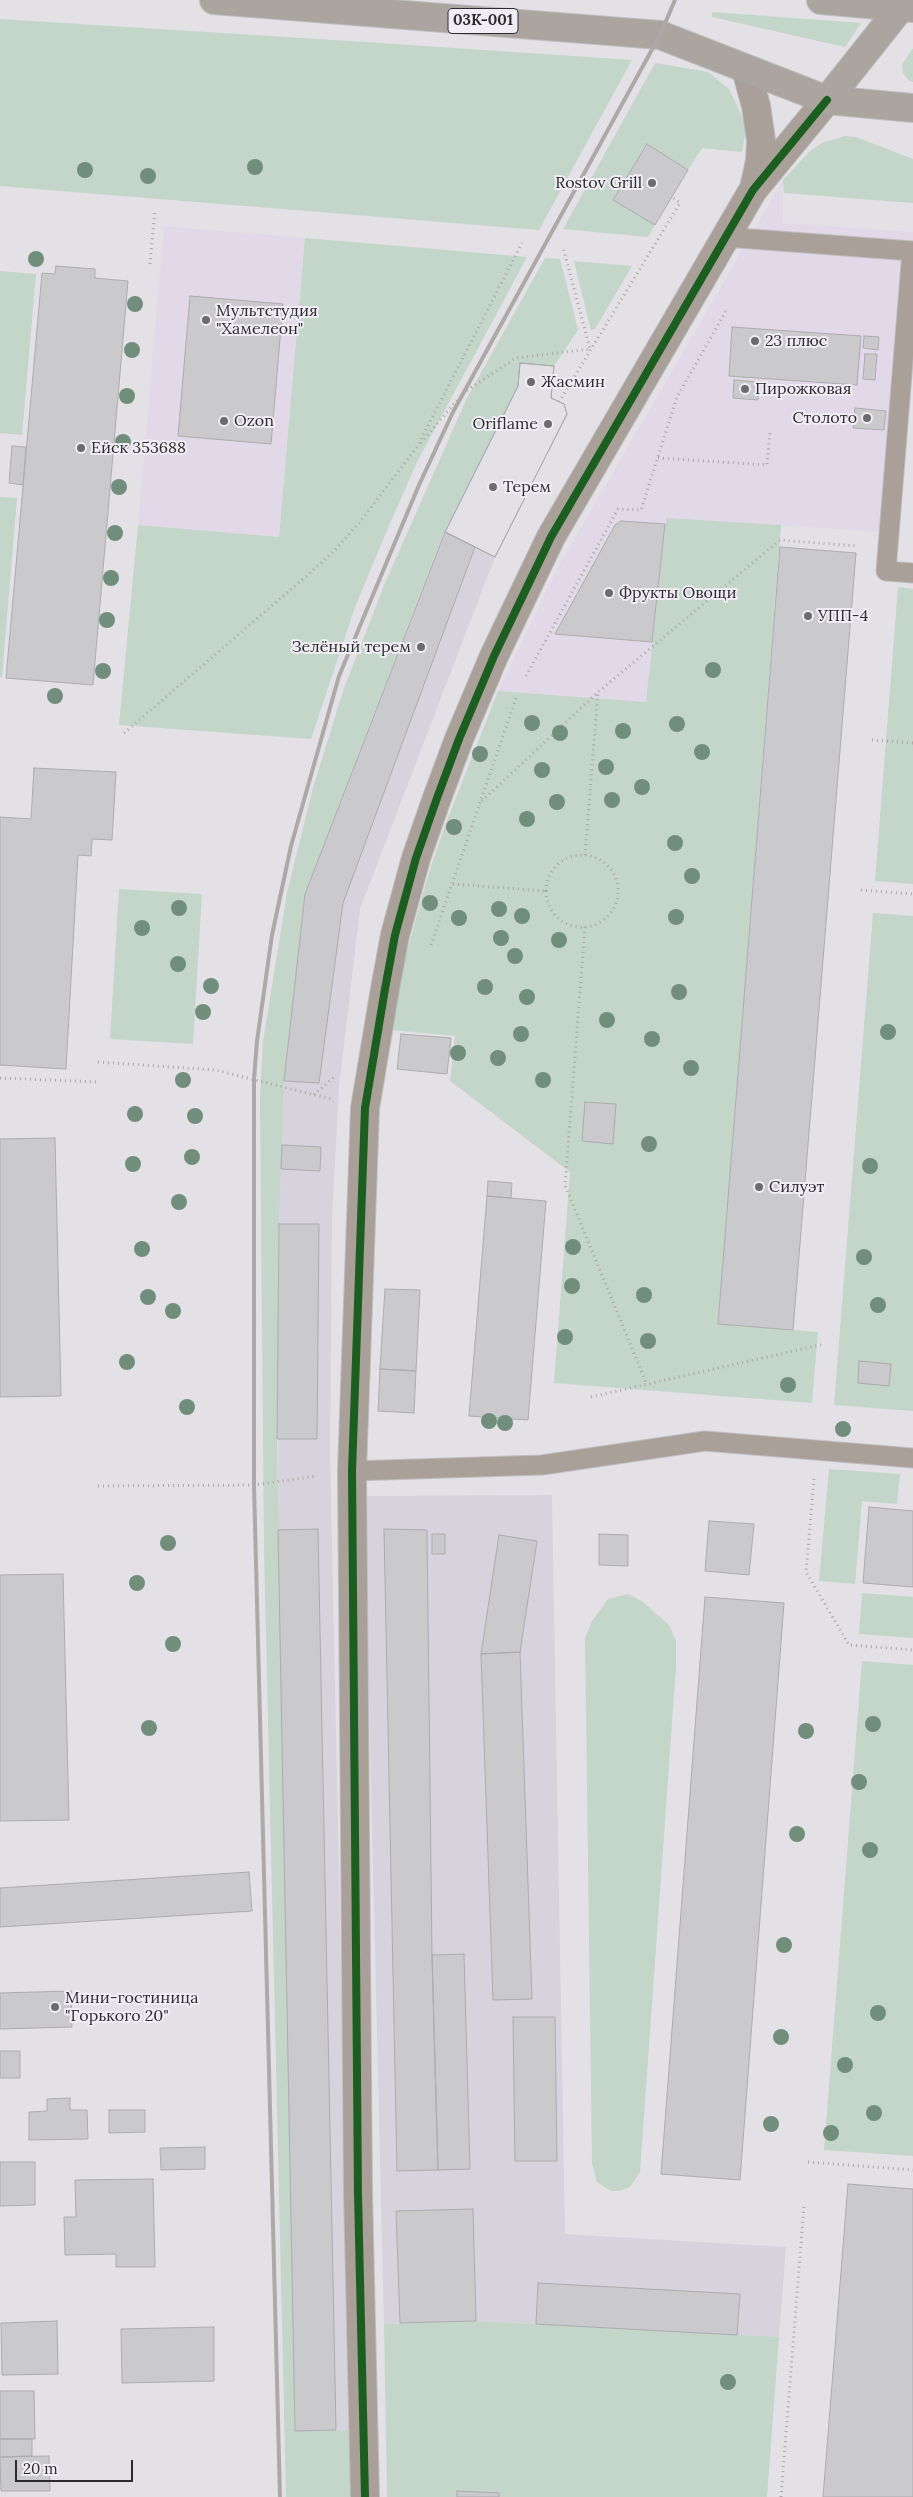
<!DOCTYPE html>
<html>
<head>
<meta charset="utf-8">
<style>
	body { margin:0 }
	#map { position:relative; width:913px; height:2497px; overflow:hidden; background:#e3e1e6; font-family:Lora,serif }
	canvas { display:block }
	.scale { position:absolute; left:15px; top:2460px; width:118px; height:22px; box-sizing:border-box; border:2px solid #2c2b2e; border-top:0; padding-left:6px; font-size:15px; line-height:18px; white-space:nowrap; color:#2c2b2e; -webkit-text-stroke:4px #f0eef4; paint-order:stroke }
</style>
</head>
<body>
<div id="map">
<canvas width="913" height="2497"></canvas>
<div class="scale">20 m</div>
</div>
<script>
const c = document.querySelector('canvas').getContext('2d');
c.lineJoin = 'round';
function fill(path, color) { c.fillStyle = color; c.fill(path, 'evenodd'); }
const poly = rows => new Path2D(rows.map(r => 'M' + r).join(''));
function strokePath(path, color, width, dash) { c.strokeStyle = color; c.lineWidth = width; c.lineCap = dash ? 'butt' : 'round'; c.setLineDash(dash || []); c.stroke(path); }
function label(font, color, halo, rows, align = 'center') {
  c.font = font + ' Lora,serif'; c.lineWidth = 4; c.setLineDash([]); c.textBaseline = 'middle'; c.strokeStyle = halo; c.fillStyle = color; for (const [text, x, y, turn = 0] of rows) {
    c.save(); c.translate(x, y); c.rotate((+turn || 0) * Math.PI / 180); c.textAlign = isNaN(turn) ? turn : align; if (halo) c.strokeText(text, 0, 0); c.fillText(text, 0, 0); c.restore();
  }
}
const commercial = poly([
	[783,180,783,223,913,232,913,361,899,533,666,518,646,702,498,691,557,569],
	[164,226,305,238,279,537,138,525]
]);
const built = poly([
	[445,532,495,557,360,909,339,1087,332,1219,330,1453,351,2430,295,2431,278,1530,279,1224,284,1081,305,894],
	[552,1495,565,2234,786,2247,779,2337,476,2321,384,2324,364,1496]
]);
const green = poly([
	[712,12,861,23,845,47,712,17],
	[0,19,365,42,632,60,539,230,0,186],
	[912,49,913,49,913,82,909,81,903,73,902,65],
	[655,63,708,72,729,89,743,118,745,134,742,152,702,148,688,170,647,145,614,200,655,225,648,237,563,229],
	[845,136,856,137,913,159,913,203,784,193,783,180,809,152,822,143],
	[305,238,527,257,417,462,388,528,355,607,311,739,119,725,138,525,279,537],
	[545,258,560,259,578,330,554,366,520,363,518,386,444,532,305,894,284,1081,279,1224,277,1439,295,2431,351,2430,353,2497,286,2497,264,1549,260,1098,263,1042,287,893,313,788,343,691,385,583,467,398],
	[574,261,632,266,595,329,591,330],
	[0,271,36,274,22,435,0,433],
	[0,497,17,498,2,677,0,677],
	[666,518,781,525,718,1324,818,1332,812,1403,554,1383,570,1172,450,1081,455,1036,392,1030,396,990,430,869,446,823,498,691,646,702],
	[898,587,913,589,913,884,875,881],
	[119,889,202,894,193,1044,110,1039],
	[873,913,913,916,913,1411,834,1405],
	[829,1469,900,1474,897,1504,862,1501,855,1584,819,1581],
	[862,1593,913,1597,913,1638,859,1634],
	[628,1594,643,1602,669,1625,676,1641,676,1667,640,2172,630,2187,619,2191,611,2191,597,2182,592,2164,585,1638,592,1621,608,1599],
	[862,1661,913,1665,913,2156,824,2150],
	[476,2321,779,2337,767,2497,387,2497,384,2324]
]);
const building = poly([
	[647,144,688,170,655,225,613,200,647,144],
	[56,266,95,269,95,278,128,281,93,685,6,678,42,273,55,274,56,266],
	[190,296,283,304,271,444,178,436,190,296],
	[732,327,861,336,857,385,729,376,732,327],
	[864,336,879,337,878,350,863,348,864,336],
	[865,354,877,354,875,380,863,379,865,354],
	[520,363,554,366,551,398,564,404,567,414,495,557,445,532,518,386,520,363],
	[520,363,554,366,551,398,564,404,567,414,495,557,445,532,518,386,520,363],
	[734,380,759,382,758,400,733,398,734,380],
	[855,408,886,411,884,430,853,428,855,408],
	[12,446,26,447,23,485,9,483,12,446],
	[621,521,665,524,652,642,555,634,615,525,621,521],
	[445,532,475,547,343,903,319,1083,284,1081,305,894,445,532],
	[780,547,856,553,793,1330,718,1324,780,547],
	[34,768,116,772,112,840,92,839,91,856,78,855,66,1069,0,1065,0,817,31,819,34,768],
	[401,1034,451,1038,447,1074,397,1069,401,1034],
	[585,1102,616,1104,613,1144,582,1141,585,1102],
	[55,1138,61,1396,0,1397,0,1139,55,1138],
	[282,1145,321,1147,320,1171,281,1169,282,1145],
	[488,1181,512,1183,511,1198,487,1196,488,1181],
	[487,1196,546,1201,528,1420,469,1416,487,1196],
	[279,1224,319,1224,317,1439,277,1439,279,1224],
	[385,1289,420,1290,416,1371,380,1369,385,1289],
	[859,1361,891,1364,889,1386,858,1383,859,1361],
	[380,1369,416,1371,414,1413,378,1411,380,1369],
	[869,1507,913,1511,913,1587,863,1583,869,1507],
	[709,1521,754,1524,749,1575,705,1571,709,1521],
	[318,1529,336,2430,295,2431,278,1530,318,1529],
	[384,1529,427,1530,432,1955,438,2170,397,2171,384,1529],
	[432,1534,445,1534,445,1554,432,1554,432,1534],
	[599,1534,628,1535,628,1566,599,1565,599,1534],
	[499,1535,537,1541,520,1652,481,1654,499,1535],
	[63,1574,69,1820,0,1821,0,1575,63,1574],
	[705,1597,784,1603,740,2180,661,2174,705,1597],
	[520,1652,532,1999,493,2000,481,1654,520,1652],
	[249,1872,252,1911,0,1927,0,1888,249,1872],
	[464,1954,470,2169,438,2170,432,1955,464,1954],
	[71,1991,72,2027,0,2029,0,1993,71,1991],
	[513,2017,555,2017,557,2161,515,2161,513,2017],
	[0,2051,20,2051,20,2078,0,2078,0,2051],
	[70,2098,70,2110,87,2110,88,2139,29,2140,29,2112,47,2111,47,2099,70,2098],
	[109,2110,145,2110,145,2132,109,2133,109,2110],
	[205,2147,205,2169,161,2170,160,2148,205,2147],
	[0,2162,35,2162,35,2205,0,2206,0,2162],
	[153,2179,155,2267,116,2267,116,2254,65,2255,64,2217,76,2217,75,2180,153,2179],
	[848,2184,913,2189,913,2497,823,2497,848,2184],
	[473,2209,476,2321,400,2323,396,2211,473,2209],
	[538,2283,740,2294,737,2335,536,2324,538,2283],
	[57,2321,58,2374,2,2375,1,2323,57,2321],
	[214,2327,214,2381,122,2383,121,2329,214,2327],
	[0,2391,34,2391,35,2439,0,2439,0,2391],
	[0,2439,32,2439,32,2456,0,2457,0,2439],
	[49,2456,50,2491,1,2491,0,2457,49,2456],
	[457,2491,499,2493,499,2497,457,2497,457,2491]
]);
const path = poly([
	[150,264,155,210],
	[559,402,680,203,672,197],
	[421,443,463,393,516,358,590,349,563,247],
	[658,458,767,465,770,432],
	[526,676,618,509,641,510,677,397,726,311],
	[124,733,310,573,335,550,359,523,417,447,522,243],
	[872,740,913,743],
	[482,801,598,692,780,540,857,546],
	'546 891a36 36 0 1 1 72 0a36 36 0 1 1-72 0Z',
	[585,855,598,692],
	[453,884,545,891],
	[861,890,913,894],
	[585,927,565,1185,647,1385],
	[431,945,516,698],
	[98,1062,215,1070,331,1099],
	[0,1078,96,1082],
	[314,1095,334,1077],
	[591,1397,824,1344],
	[814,1479,806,1572,849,1645,913,1650],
	[98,1486,254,1485,317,1476],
	[808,2162,913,2170],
	[781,2497,804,2205]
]);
const lane = poly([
	[725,237,912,251,886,571,913,573],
	[352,1471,542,1465,705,1441,913,1458]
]);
const street = poly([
	[746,69,756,106,761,140,760,161,754,188],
	[365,2497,358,2194,352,1471,365,1108,385,989,395,935,416,858,437,798,459,739,494,656,551,537,753,190,827,100]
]);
const primary = poly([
	[214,0,660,35,827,100,913,108],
	[821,0,913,8],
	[827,100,901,7]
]);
const rail = poly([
	[280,2497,254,1485,254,1079,257,1041,272,935,291,846,339,676,419,485,453,412,660,35,675,0]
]);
const cycleway = poly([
	[365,2497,358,2194,352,1471,365,1108,385,989,395,935,416,858,437,798,459,739,494,656,551,537,753,190,827,100]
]);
const trees = [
	[255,167],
	[85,170],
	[148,176],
	[36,259],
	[135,304],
	[132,350],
	[127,396],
	[123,442],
	[119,487],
	[115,533],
	[111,578],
	[107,620],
	[713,670],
	[103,671],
	[55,696],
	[532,723],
	[677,724],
	[623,731],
	[560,733],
	[702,752],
	[480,754],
	[606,767],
	[542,770],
	[642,787],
	[612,800],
	[557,802],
	[527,819],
	[454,827],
	[675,843],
	[692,876],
	[430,903],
	[179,908],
	[499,909],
	[522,916],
	[676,917],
	[459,918],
	[142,928],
	[501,938],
	[559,940],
	[515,956],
	[178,964],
	[211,986],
	[485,987],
	[679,992],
	[527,997],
	[203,1012],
	[607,1020],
	[888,1032],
	[521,1034],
	[652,1039],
	[458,1053],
	[498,1058],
	[691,1068],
	[183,1080],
	[543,1080],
	[135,1114],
	[195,1116],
	[649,1144],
	[192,1157],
	[133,1164],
	[870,1166],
	[179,1202],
	[573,1247],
	[142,1249],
	[864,1257],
	[572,1286],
	[644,1295],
	[148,1297],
	[878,1305],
	[173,1311],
	[565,1337],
	[648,1341],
	[127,1362],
	[788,1385],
	[187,1407],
	[489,1421],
	[505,1423],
	[843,1429],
	[168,1543],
	[137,1583],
	[173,1644],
	[873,1724],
	[149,1728],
	[806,1731],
	[859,1782],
	[797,1834],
	[870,1850],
	[784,1945],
	[878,2013],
	[781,2037],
	[845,2065],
	[874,2113],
	[771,2124],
	[831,2133],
	[728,2382]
];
const markers = [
	[652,183,5,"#6c6b6e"],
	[206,320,5,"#6c6b6e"],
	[755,341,5,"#6c6b6e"],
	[531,382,5,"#6c6b6e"],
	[745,389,5,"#6c6b6e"],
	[867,418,5,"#6c6b6e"],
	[224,421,5,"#6c6b6e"],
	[548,424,5,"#6c6b6e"],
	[81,448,5,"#6c6b6e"],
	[493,487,5,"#6c6b6e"],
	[609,593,5,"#6c6b6e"],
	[808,616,5,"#6c6b6e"],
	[421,647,5,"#6c6b6e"],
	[759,1187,5,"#6c6b6e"],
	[55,2007,5,"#6c6b6e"]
];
const shields = [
	[483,21,70]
];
const shieldNames = [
	["03К-001",483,21]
];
const poiNames = [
	["Rostov Grill",642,183,"right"],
	["Мультстудия",216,311],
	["\"Хамелеон\"",216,329],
	["23 плюс",765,341],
	["Жасмин",541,382],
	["Пирожковая",755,389],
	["Столото",857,418,"right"],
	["Ozon",234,421],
	["Oriflame",538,424,"right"],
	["Ейск 353688",91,448],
	["Терем",503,487],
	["Фрукты Овощи",619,593],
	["УПП-4",818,616],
	["Зелёный терем",411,647,"right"],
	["Силуэт",769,1187],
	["Мини-гостиница",65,1998],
	["\"Горького 20\"",65,2016]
];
fill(commercial, '#e1d9e7');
fill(built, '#d7d3dd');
fill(green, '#c4d5c9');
fill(building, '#cac9cc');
strokePath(building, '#acabae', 1);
strokePath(lane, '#bebdc0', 21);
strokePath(street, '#bebdc0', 30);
strokePath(primary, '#bebdc0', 30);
strokePath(path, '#aba6a2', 3, [1, 4]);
strokePath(lane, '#a8a099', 19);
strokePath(street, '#a8a099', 28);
strokePath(primary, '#aaa59f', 28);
strokePath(rail, '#ada9a6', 4);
strokePath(cycleway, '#1b5e20', 8);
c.fillStyle = '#718e7c';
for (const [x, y] of trees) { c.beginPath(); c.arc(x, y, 8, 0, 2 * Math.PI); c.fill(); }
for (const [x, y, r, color] of markers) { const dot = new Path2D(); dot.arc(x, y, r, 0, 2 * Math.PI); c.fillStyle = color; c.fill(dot); strokePath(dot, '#f0eef4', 2); }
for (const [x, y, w] of shields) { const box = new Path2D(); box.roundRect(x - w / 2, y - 12.5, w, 25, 4); c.fillStyle = '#f0eef4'; c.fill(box); strokePath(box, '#2c2b2e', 1); }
label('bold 15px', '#2c2b2e', null, shieldNames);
label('16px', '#2c2b2e', '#f0eef4', poiNames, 'left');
</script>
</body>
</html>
